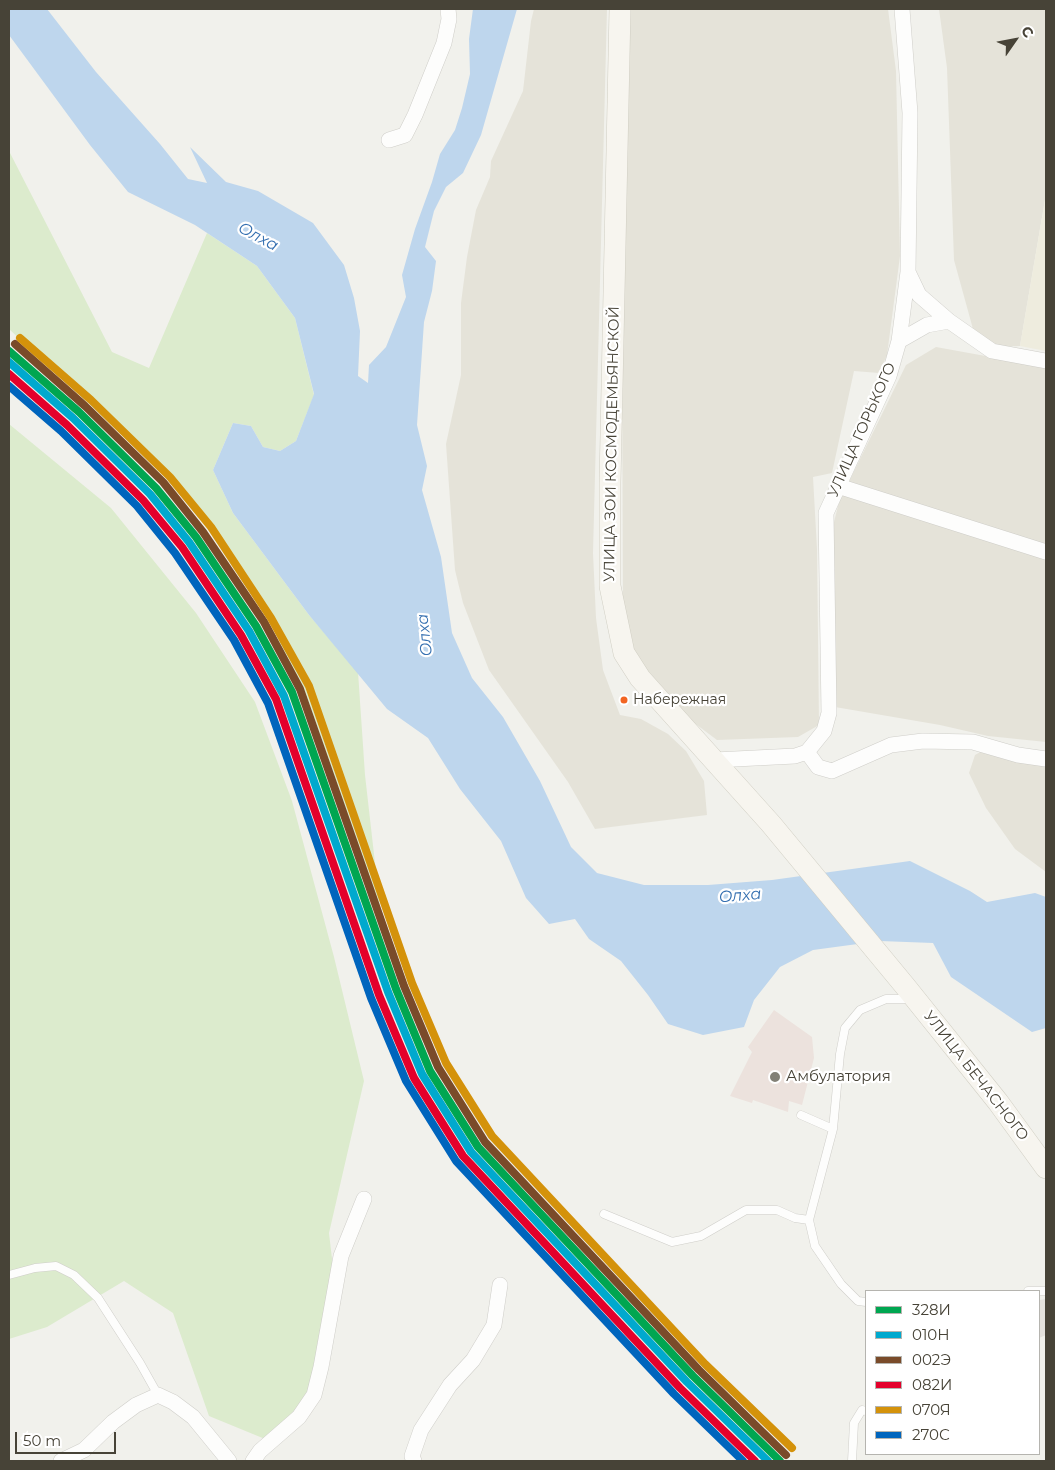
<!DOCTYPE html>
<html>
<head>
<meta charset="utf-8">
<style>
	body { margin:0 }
	#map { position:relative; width:1055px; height:1470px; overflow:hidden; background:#f1f1ec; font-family:Montserrat,sans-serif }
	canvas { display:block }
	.frame { position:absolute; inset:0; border:10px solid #474337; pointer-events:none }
	.legend { position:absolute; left:865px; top:1290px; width:175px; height:165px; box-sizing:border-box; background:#fff; border:1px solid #b5b4af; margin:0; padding:6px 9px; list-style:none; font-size:15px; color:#474337 }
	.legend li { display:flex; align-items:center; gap:10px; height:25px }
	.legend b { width:25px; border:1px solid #b5b4af }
	.north { position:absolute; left:990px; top:15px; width:50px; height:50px; -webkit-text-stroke:4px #fff; paint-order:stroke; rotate:57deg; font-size:14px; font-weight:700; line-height:20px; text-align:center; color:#474337 }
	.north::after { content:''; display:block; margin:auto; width:18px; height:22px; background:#474337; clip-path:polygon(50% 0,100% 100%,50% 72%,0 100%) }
	.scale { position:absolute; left:15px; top:1432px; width:101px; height:22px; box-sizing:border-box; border:2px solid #474337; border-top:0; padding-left:6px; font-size:15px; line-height:18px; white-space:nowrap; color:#474337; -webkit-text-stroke:4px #fff; paint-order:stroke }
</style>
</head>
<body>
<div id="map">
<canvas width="1055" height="1470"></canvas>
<div class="frame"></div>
<ul class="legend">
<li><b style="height:6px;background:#00a651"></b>328И</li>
<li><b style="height:6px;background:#00a9ce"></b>010Н</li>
<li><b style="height:6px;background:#7a4b2a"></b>002Э</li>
<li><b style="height:6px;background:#e4002b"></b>082И</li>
<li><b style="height:6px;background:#d4920b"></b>070Я</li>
<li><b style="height:6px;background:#0065bd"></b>270С</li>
</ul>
<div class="north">С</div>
<div class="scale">50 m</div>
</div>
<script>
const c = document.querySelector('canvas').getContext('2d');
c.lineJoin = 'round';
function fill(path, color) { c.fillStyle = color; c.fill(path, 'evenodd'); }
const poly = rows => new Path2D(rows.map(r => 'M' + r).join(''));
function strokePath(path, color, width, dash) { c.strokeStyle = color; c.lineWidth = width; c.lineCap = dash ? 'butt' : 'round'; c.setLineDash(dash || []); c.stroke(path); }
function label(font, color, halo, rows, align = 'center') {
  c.font = font + ' Montserrat,sans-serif'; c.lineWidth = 4.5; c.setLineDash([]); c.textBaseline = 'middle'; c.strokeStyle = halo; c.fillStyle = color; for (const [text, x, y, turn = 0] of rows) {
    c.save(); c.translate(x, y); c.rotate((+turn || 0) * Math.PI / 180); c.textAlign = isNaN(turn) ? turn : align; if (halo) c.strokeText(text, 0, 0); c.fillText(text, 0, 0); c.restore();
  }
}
const residential = poly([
	[534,9,607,9,593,553,596,618,603,670,620,715,641,719,668,734,686,751,704,781,707,815,595,829,568,782,489,670,463,603,455,570,446,444,461,375,461,303,467,257,476,210,490,177,491,161,523,91,531,21],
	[630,9,888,9,896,71,900,256,887,355,879,373,854,371,832,473,813,477,817,549,819,725,798,737,717,740,693,722,639,661,628,641,623,616,622,340],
	[939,9,1046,9,1046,194,1020,346,992,347,973,329,954,260,947,68],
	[936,347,1046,367,1046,742,988,736,940,725,835,707,833,526,839,502,906,365],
	[984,750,1046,765,1046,872,1015,849,986,808,969,773,975,755]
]);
const industrial = poly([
	[1046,1299,1046,1335,1039,1338,1039,1300]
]);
const education = poly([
	[1046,194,1046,351,1020,346]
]);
const medical = poly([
	[774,1010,812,1037,814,1058,802,1105,789,1101,788,1112,753,1100,752,1103,730,1096,752,1052,748,1047]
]);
const green = poly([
	[9,151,112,352,149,368,207,233,257,266,295,318,314,395,296,441,280,451,263,447,251,426,233,423,213,470,233,513,309,615,358,672,365,775,380,907,310,715,271,623,212,530,174,484,9,329],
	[9,424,111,508,196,613,255,702,292,801,334,957,364,1081,329,1233,337,1302,306,1410,265,1439,209,1416,173,1313,124,1281,47,1327,9,1339]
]);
const water = poly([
	[9,9,47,9,96,72,160,144,188,179,207,183,190,147,226,182,258,191,313,223,344,265,354,298,360,331,358,376,368,383,369,365,386,347,406,297,402,275,415,229,432,182,440,154,455,130,462,108,470,74,469,39,473,9,517,9,481,135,463,173,446,187,434,211,425,247,436,261,432,291,424,322,417,425,427,466,422,490,441,557,452,633,472,678,503,717,540,781,571,847,597,873,644,885,708,885,772,880,910,861,970,891,987,902,1035,893,1046,897,1046,1028,1032,1032,951,977,933,943,880,941,813,950,780,967,754,1000,744,1027,703,1035,668,1024,648,995,621,961,589,939,575,919,549,924,526,898,501,841,460,789,428,738,387,709,309,615,233,513,213,470,233,423,251,426,263,447,280,451,296,441,314,394,295,318,257,266,195,225,128,192,90,145,9,35]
]);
const service = poly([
	[801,1115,833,1129],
	[604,1214,672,1242,701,1236,746,1210,777,1210,795,1218,809,1220],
	[9,1275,35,1268,56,1266,74,1275,98,1298,140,1363,158,1395],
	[1028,1291,1046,1291],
	[866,1302,858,1301,841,1284,815,1246,809,1220,833,1129,840,1054,845,1028,860,1010,886,999,911,999],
	[852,1461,854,1423,862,1410,866,1411]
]);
const minor = poly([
	[389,140,405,135,415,115,444,43,449,19,448,9],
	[908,272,919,295,949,321,992,351,1046,361],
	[899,341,927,325,949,321],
	[838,486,1046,552],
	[807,752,818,767,832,771,891,745,923,741,973,742,1018,755,1046,759],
	[715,760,795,756,807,752,824,731,829,713,826,513,889,376,899,341,908,272,910,113,902,9],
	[61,1461,84,1450,113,1422,136,1405,158,1395,173,1402,193,1417,229,1461],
	[253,1461,260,1451,299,1417,314,1395,321,1367,341,1256,364,1199],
	[414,1461,412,1456,421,1430,450,1385,473,1360,494,1325,500,1285]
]);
const secondary = poly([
	[620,9,610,482,610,586,624,653,640,678,771,824,905,986,998,1102,1046,1168]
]);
const rail1 = poly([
	[9,351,79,412,156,488,196,537,256,626,292,692,396,989,430,1071,478,1147,693,1376,780,1461]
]);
const rail2 = poly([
	[9,362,73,418,150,494,189,542,249,631,284,696,388,992,422,1074,471,1152,687,1382,768,1461]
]);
const rail3 = poly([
	[15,344,85,406,163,482,203,532,264,622,300,689,404,986,438,1067,485,1142,699,1370,786,1455]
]);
const rail4 = poly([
	[9,374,67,425,143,500,182,547,241,635,276,699,379,995,414,1078,463,1156,680,1388,755,1461]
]);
const rail5 = poly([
	[20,338,91,400,170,477,211,527,271,618,309,686,412,983,446,1063,492,1136,705,1364,792,1448]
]);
const rail6 = poly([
	[9,386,61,431,137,506,175,553,234,640,268,703,371,998,406,1081,456,1161,674,1394,743,1461]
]);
const markers = [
	[624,700,4.5,"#f26522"],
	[775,1077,6,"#828076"]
];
const busNames = [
	["Набережная",633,700]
];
const streetNames = [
	["УЛИЦА ГОРЬКОГО",862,430,-66],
	["УЛИЦА ЗОИ КОСМОДЕМЬЯНСКОЙ",612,444,-89],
	["УЛИЦА БЕЧАСНОГО",976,1076,52]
];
const poiNames = [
	["Амбулатория",786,1077]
];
const waterNames = [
	["Олха",258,237,28],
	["Олха",425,635,-96],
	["Олха",740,896,-5]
];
fill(residential, '#e5e3d9');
fill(industrial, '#e4e2dd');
fill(education, '#eeecde');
fill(medical, '#ece2dd');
fill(green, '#dcebcd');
fill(water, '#bed6ed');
strokePath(service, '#cfcec9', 9);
strokePath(minor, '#cfcec9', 16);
strokePath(secondary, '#d0cec3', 22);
strokePath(service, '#fdfdfc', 8);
strokePath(minor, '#fdfdfc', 15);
strokePath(secondary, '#f7f5ef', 21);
strokePath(rail1, '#00a651', 8);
strokePath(rail2, '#00a9ce', 8);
strokePath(rail3, '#7a4b2a', 8);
strokePath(rail4, '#e4002b', 8);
strokePath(rail5, '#d4920b', 8);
strokePath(rail6, '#0065bd', 8);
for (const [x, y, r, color] of markers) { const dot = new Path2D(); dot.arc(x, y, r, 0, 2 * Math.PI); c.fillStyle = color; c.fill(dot); strokePath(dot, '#fff', 2); }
label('14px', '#474337', '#fff', busNames, 'left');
label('15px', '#474337', '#fff', streetNames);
label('15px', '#474337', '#fff', poiNames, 'left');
label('italic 16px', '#346fb0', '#fff', waterNames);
</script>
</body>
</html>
